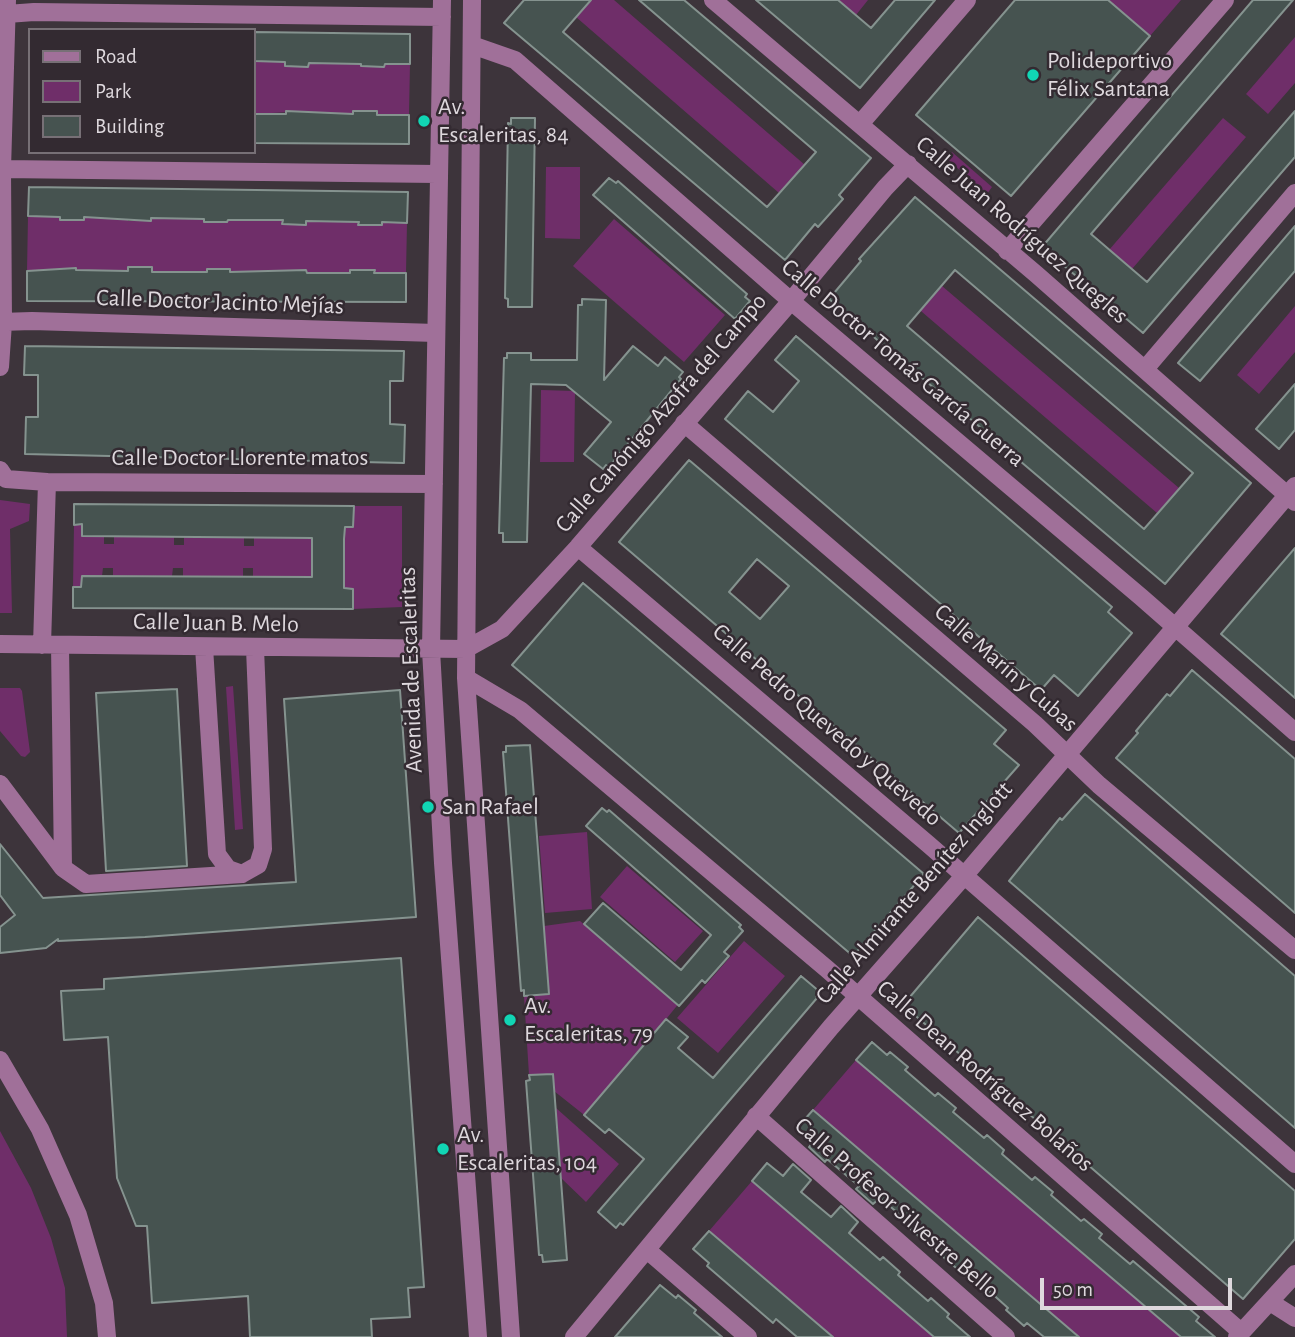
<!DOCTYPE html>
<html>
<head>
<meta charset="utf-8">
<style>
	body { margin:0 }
	#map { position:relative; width:1295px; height:1337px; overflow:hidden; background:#3d343b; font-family:"Alegreya Sans",sans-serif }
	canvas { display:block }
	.legend { position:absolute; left:28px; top:28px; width:228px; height:126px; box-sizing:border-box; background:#332a31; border:2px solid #777076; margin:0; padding:9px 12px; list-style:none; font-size:21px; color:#ded8dd }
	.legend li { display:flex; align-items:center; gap:14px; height:35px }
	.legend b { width:35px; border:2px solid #777076 }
	.scale { position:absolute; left:1040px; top:1278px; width:192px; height:32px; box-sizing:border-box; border:4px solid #ded8dd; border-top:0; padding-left:9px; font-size:21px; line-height:24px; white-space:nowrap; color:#ded8dd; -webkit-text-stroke:5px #332a31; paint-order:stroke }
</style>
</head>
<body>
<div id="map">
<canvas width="1295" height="1337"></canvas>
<ul class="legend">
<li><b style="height:9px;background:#a07099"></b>Road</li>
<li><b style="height:19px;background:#6f2e69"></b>Park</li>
<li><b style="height:19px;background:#465350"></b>Building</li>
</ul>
<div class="scale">50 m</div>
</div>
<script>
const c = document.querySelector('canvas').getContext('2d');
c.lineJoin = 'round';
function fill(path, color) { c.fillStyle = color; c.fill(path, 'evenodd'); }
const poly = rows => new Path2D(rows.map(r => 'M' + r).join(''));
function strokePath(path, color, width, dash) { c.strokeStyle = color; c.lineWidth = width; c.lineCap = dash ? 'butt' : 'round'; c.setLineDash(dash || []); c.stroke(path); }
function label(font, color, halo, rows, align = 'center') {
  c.font = font + ' "Alegreya Sans",sans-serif'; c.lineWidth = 5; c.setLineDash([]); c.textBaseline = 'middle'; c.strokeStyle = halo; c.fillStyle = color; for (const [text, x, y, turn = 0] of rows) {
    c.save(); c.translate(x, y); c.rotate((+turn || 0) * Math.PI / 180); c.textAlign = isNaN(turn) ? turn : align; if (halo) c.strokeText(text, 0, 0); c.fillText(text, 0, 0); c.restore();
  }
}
const green = poly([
	[591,0,614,0,805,165,779,193,576,17],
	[838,0,868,0,856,15],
	[1108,0,1181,0,1150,36],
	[1295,37,1295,83,1268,114,1246,94],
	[254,61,285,61,286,66,308,67,309,63,361,63,361,66,384,67,385,64,410,64,409,115,377,115,353,111,353,114,309,114,308,111,254,114],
	[1223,118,1246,137,1132,269,1109,250],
	[952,152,992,187,987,194,947,159],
	[546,167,580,167,580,239,545,238],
	[28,216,60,217,61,220,83,220,84,217,128,218,128,221,151,221,151,218,204,219,205,222,227,222,228,219,283,220,283,224,305,225,306,221,359,222,359,225,381,225,382,222,407,223,406,273,374,273,374,270,351,270,350,273,307,273,306,270,284,270,283,272,230,272,230,269,207,269,207,272,76,271,75,268,27,271],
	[614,219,725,315,684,362,573,266],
	[907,286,927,303,942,286,1179,488,1157,513,901,294],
	[1295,306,1295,352,1259,394,1237,375],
	[541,390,575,391,574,462,540,462],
	[0,500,30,504,29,521,10,529,12,613,0,613],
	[354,506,402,506,402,607,353,609,353,589,344,588,344,577,292,577,291,588,274,577,253,577,253,568,243,568,243,576,222,576,221,588,204,588,204,577,183,576,183,568,173,568,172,576,151,576,151,588,113,576,113,568,103,568,102,576,82,576,81,587,73,587,74,525,82,524,104,536,104,544,114,544,114,536,174,537,174,545,184,545,184,537,205,537,205,526,244,537,244,546,254,546,254,538,275,538,275,527,313,538,345,538,345,527,353,527],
	[233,686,243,829,235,830,226,687],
	[0,688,20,688,22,691,30,752,25,757,21,756,0,731],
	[587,832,592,909,545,913,539,836],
	[627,866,703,931,675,962,600,897],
	[580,921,680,1002,667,1018,670,1022,666,1028,661,1024,629,1061,633,1065,588,1118,554,1091,553,1074,529,1075,524,996,544,926],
	[744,941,785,976,718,1053,677,1018],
	[856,1060,1181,1337,1079,1337,813,1110],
	[556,1108,619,1164,586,1202,561,1178],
	[0,1131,31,1188,51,1238,65,1288,67,1337,0,1337],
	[752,1181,934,1337,833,1337,709,1231]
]);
const building = poly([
	[524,0,591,0,563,32,767,207,816,152,639,0,684,0,871,158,839,195,843,199,818,227,815,224,785,260,504,23,524,0],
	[756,0,838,0,871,28,895,0,935,0,860,88,756,0],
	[1015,0,1108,0,1150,36,1011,196,916,115,1015,0],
	[1253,0,1293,0,1091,234,1147,282,1295,111,1295,157,1143,333,1042,247,1253,0],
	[254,32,410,34,410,64,385,64,384,67,361,66,361,64,309,63,308,67,285,66,285,62,254,61,254,32],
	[286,111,353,114,353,111,377,111,377,115,409,115,409,144,254,143,254,114,286,114,286,111],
	[511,118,535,118,532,307,508,307,508,299,505,298,508,123,511,124,511,118],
	[609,178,616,183,618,181,747,294,745,297,750,301,735,319,593,195,609,178],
	[29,187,408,192,407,223,382,222,382,225,358,225,359,222,306,221,306,225,282,224,283,220,228,220,227,222,204,222,204,219,151,218,151,221,84,217,84,220,60,220,60,217,28,216,29,187],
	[915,197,1251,483,1165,584,829,299,861,261,859,259,915,197],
	[955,270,1193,473,1144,529,907,326,955,270],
	[1295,226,1295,271,1200,381,1178,363,1295,226],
	[128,267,152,267,152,272,207,272,207,269,230,269,230,272,306,270,307,273,350,273,350,270,375,270,374,273,406,273,406,302,27,301,27,271,76,268,76,270,128,271,128,267],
	[582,299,606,300,604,380,633,346,658,366,665,357,683,372,679,377,681,379,609,467,606,465,603,469,584,454,611,422,566,385,531,384,527,542,503,542,503,533,499,533,504,358,507,358,507,353,531,353,531,360,577,360,578,305,582,305,582,299],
	[796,336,1112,607,1108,612,1132,633,1078,696,1054,675,1041,690,725,419,748,391,773,412,799,381,775,360,796,336],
	[25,346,404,351,403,381,390,381,390,424,405,425,404,463,25,454,26,417,38,417,38,375,24,375,25,346],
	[1295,384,1295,430,1279,449,1256,429,1295,384],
	[689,460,1006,730,994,744,1019,765,959,833,619,542,689,460],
	[757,559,789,586,760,619,729,592,757,559],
	[74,504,354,506,353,527,345,527,344,539,344,588,353,589,353,609,73,608,73,587,81,587,82,576,312,577,312,538,82,536,82,524,74,525,74,504],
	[1295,548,1295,698,1221,634,1295,548],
	[583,583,924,874,853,956,512,665,583,583],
	[1192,670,1295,759,1295,913,1116,758,1138,733,1136,731,1167,694,1170,696,1192,670],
	[177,689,187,866,106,871,96,693,177,689],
	[400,690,416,917,145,937,58,941,58,939,46,948,0,953,0,927,15,915,0,895,0,844,43,898,296,882,284,699,400,690],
	[530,745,549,994,524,996,524,990,521,991,503,752,506,752,506,746,530,745],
	[1085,794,1295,976,1295,1128,1009,881,1060,818,1062,820,1085,794],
	[602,808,607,812,609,810,741,925,739,927,743,931,724,952,729,956,705,983,702,980,679,1006,584,924,603,903,681,970,711,935,586,826,602,808],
	[978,917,1295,1191,1295,1239,1243,1299,903,1005,978,917],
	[401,958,424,1287,408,1288,410,1317,371,1319,372,1337,250,1337,248,1296,152,1303,147,1226,136,1226,117,1178,108,1037,64,1040,61,991,104,989,104,979,401,958],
	[801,976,820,992,816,996,817,998,623,1225,620,1223,616,1228,598,1212,644,1159,609,1129,605,1133,584,1115,666,1019,688,1037,678,1048,713,1078,801,976],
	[872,1042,887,1055,890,1052,908,1067,905,1070,935,1096,938,1093,956,1108,953,1112,984,1138,987,1135,1004,1150,1002,1154,1032,1180,1035,1177,1053,1192,1051,1195,1081,1221,1084,1219,1102,1234,1099,1238,1130,1264,1133,1261,1199,1317,1196,1321,1215,1337,1181,1337,856,1060,872,1042],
	[553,1074,567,1260,543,1262,542,1255,539,1255,526,1081,530,1080,529,1075,553,1074],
	[813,1110,1079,1337,1044,1337,1027,1323,1024,1326,1006,1310,1008,1308,978,1281,975,1284,908,1227,911,1224,880,1198,873,1204,856,1189,859,1186,827,1159,825,1162,809,1147,813,1142,797,1128,813,1110],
	[767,1163,783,1176,793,1164,811,1180,801,1192,831,1217,841,1206,858,1222,849,1233,880,1260,883,1257,900,1272,898,1275,928,1301,931,1298,949,1314,947,1317,970,1337,934,1337,752,1181,767,1163],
	[709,1231,833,1337,797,1337,776,1319,773,1323,707,1266,709,1263,693,1249,709,1231],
	[660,1285,676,1298,678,1295,696,1310,694,1313,722,1337,615,1337,660,1285]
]);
const minor = poly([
	[442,0,431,650,443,863,478,1337],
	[472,0,466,678,511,1337],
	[713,0,1036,274,1295,502],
	[7,14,34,12,442,17],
	[472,45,515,60,791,301,1141,597,1295,732],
	[860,124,967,0],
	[2,169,437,174],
	[1007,251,1225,0],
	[0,322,32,321,436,333],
	[0,367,3,323,2,169,7,0],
	[1145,369,1295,193],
	[684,423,1035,724,1099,785,1295,950],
	[0,470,6,479,47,482,42,645],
	[47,482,434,484],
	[578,547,928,844,1295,1164],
	[0,644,466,649,502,629,578,547,791,301,885,188,908,164],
	[204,647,217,854,228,869,242,874],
	[466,678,520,710,827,969,1241,1332],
	[0,784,63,868,60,645],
	[63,868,86,884,242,874,258,865,263,849,255,648],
	[0,1060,40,1129,78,1215,104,1303,107,1337],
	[756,1116,1006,1337],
	[647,1250,748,1337],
	[1270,1302,1295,1318],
	[574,1337,831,1027,964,876,1295,486],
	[1237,1337,1295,1274]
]);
const markers = [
	[1033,75,7,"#11d5b4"],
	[424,121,7,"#11d5b4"],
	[428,807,7,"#11d5b4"],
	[510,1020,7,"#11d5b4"],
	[443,1149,7,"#11d5b4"]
];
const poiNames = [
	["Polideportivo",1047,61],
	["Félix Santana",1047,89],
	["Av.",438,107],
	["Escaleritas, 84",438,135],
	["San Rafael",442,807],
	["Av.",524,1006],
	["Escaleritas, 79",524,1034],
	["Av.",457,1135],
	["Escaleritas, 104",457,1163]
];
const streetNames = [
	["Calle Juan Rodríguez Quegles",1022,230,41],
	["Calle Doctor Jacinto Mejías",220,302,2],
	["Calle Doctor Tomás García Guerra",903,363,40],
	["Calle Canónigo Azofra del Campo",661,413,-49],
	["Calle Doctor Llorente matos",240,458],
	["Calle Juan B. Melo",216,623,1],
	["Calle Marín y Cubas",1006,668,41],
	["Avenida de Escaleritas",411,670,-92],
	["Calle Pedro Quevedo y Quevedo",827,725,41],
	["Calle Almirante Benítez Inglott",914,893,-49],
	["Calle Dean Rodríguez Bolaños",985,1076,41],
	["Calle Profesor Silvestre Bello",897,1208,41]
];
fill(green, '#6f2e69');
fill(building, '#465350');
strokePath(building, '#85938f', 2);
strokePath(minor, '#a07099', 18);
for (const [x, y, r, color] of markers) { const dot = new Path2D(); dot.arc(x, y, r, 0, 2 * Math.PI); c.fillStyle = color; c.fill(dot); strokePath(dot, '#332a31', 2.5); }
label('24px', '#ded8dd', '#332a31', poiNames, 'left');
label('24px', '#ded8dd', '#332a31', streetNames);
</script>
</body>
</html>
